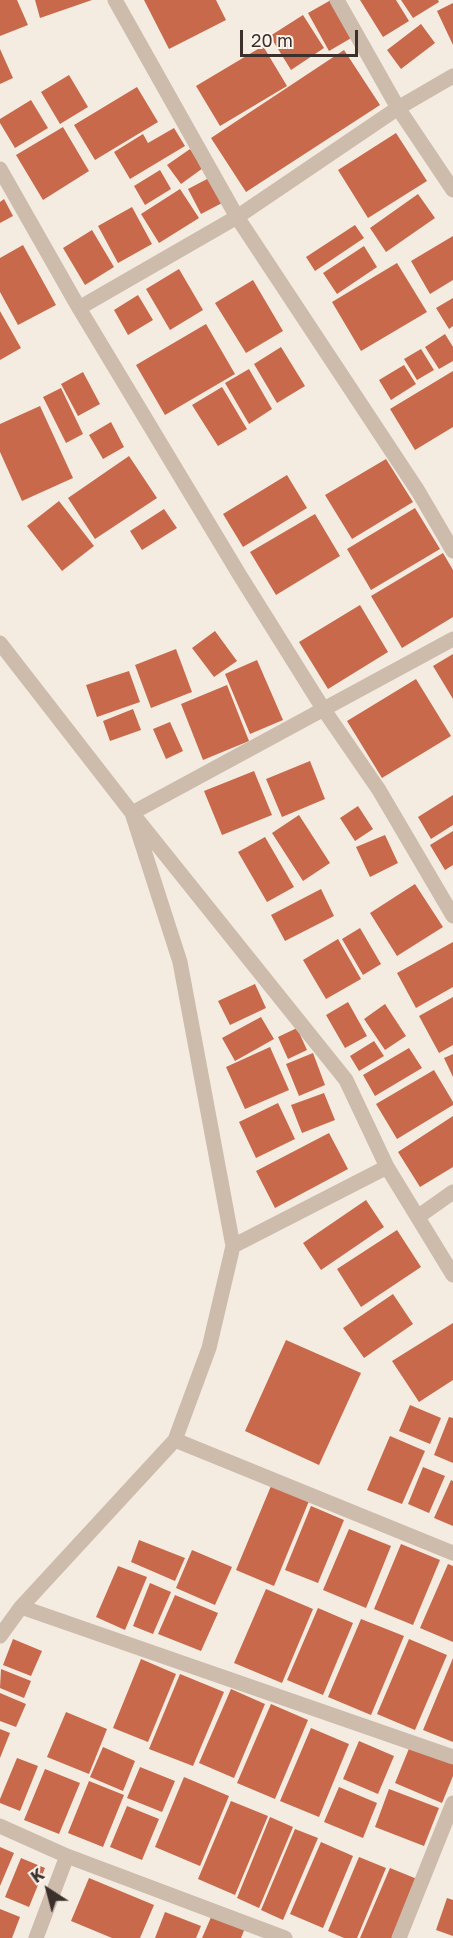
<!DOCTYPE html>
<html>
<head>
<meta charset="utf-8">
<style>
	body { margin:0 }
	#map { position:relative; width:453px; height:1938px; overflow:hidden; background:#f4ebe1; font-family:"Golos Text",sans-serif }
	canvas { display:block }
	.north { position:absolute; left:18px; top:1860px; width:60px; height:60px; -webkit-text-stroke:4px #fbf5ee; paint-order:stroke; rotate:324deg; font-size:16px; font-weight:700; line-height:24px; text-align:center; color:#3b302b }
	.north::after { content:''; display:block; margin:auto; width:21px; height:27px; background:#3b302b; clip-path:polygon(50% 0,100% 100%,50% 72%,0 100%) }
	.scale { position:absolute; left:240px; top:30px; width:118px; height:27px; box-sizing:border-box; border:3px solid #3b302b; border-top:0; padding-left:8px; font-size:18px; line-height:21px; white-space:nowrap; color:#3b302b; -webkit-text-stroke:4px #fbf5ee; paint-order:stroke }
</style>
</head>
<body>
<div id="map">
<canvas width="453" height="1938"></canvas>
<div class="north">K</div>
<div class="scale">20 m</div>
</div>
<script>
const c = document.querySelector('canvas').getContext('2d');
c.lineJoin = 'round';
function fill(path, color) { c.fillStyle = color; c.fill(path, 'evenodd'); }
const poly = rows => new Path2D(rows.map(r => 'M' + r).join(''));
function strokePath(path, color, width, dash) { c.strokeStyle = color; c.lineWidth = width; c.lineCap = dash ? 'butt' : 'round'; c.setLineDash(dash || []); c.stroke(path); }
const building = poly([
	[0,0,17,0,28,25,0,36],
	[35,0,92,0,40,18],
	[144,0,216,0,226,20,169,49],
	[331,0,353,37,329,51,308,13],
	[360,0,396,0,409,21,383,37],
	[401,0,438,0,439,2,413,18],
	[453,3,453,45,437,11],
	[303,15,324,48,291,70,270,36],
	[421,24,435,43,401,69,387,50],
	[263,46,287,86,220,126,196,86],
	[0,49,13,78,0,84],
	[344,50,380,105,246,192,211,138],
	[69,75,88,107,60,124,41,92],
	[137,87,158,122,95,160,74,125],
	[31,100,48,128,15,148,0,123,0,119],
	[63,127,89,171,43,200,16,155],
	[174,128,185,146,130,179,114,152,143,134,148,143],
	[396,133,427,181,368,218,338,170],
	[190,149,203,168,181,184,167,165],
	[160,170,171,189,145,205,134,186],
	[209,178,222,203,201,214,188,189],
	[180,189,199,218,159,243,141,214],
	[418,194,435,218,386,252,370,228],
	[4,199,13,216,0,223,0,202],
	[132,207,152,244,118,263,98,226],
	[355,225,364,238,315,271,306,257],
	[92,230,114,267,85,285,63,248],
	[453,236,453,280,430,294,411,261],
	[23,245,56,305,18,325,0,292,0,258],
	[364,246,377,267,337,294,323,273],
	[397,263,427,312,361,351,332,302],
	[179,269,203,310,170,330,146,289],
	[253,280,283,331,246,353,215,303],
	[138,295,153,320,128,335,114,310],
	[453,298,453,326,449,329,436,308],
	[0,311,21,348,0,360],
	[206,324,235,374,165,415,136,365],
	[445,334,453,347,453,361,439,369,425,347],
	[281,347,305,386,277,403,254,364],
	[421,349,434,370,417,380,404,359],
	[404,365,416,384,391,400,379,380],
	[249,369,272,409,249,424,225,383],
	[453,371,453,427,415,450,390,409],
	[83,372,100,404,78,416,61,384],
	[222,387,247,429,218,446,192,405],
	[61,388,83,434,66,443,43,397],
	[40,406,73,478,22,501,0,452,0,424],
	[111,422,124,447,103,459,89,435],
	[129,456,157,498,95,539,68,498],
	[386,459,413,502,352,539,325,495],
	[287,475,307,508,243,547,223,514],
	[59,501,94,546,62,571,27,526],
	[415,508,440,549,371,590,347,549],
	[164,509,177,528,142,550,130,531],
	[315,514,340,556,276,595,250,552],
	[443,553,453,570,453,617,402,648,371,596],
	[360,605,388,652,328,689,299,642],
	[215,631,237,661,214,677,192,648],
	[176,649,192,692,151,708,135,665],
	[453,654,453,699,433,666],
	[257,660,283,720,250,734,225,674],
	[129,671,140,702,97,717,86,685],
	[416,679,451,736,382,778,347,721],
	[227,685,249,741,203,760,181,704],
	[133,709,141,730,110,741,103,721],
	[170,722,183,751,166,759,153,729],
	[310,761,325,799,282,817,266,779],
	[254,771,272,815,222,835,204,791],
	[453,795,453,825,431,839,418,817],
	[358,806,373,829,355,841,340,818],
	[299,815,330,863,303,881,272,833],
	[453,831,453,865,445,870,430,845],
	[385,835,398,863,370,877,356,847],
	[265,837,294,887,267,902,238,852],
	[415,884,443,927,397,956,370,913],
	[321,889,334,916,285,941,271,915],
	[360,928,381,964,363,975,342,939],
	[338,939,361,979,326,999,303,960],
	[453,942,453,987,416,1008,397,973],
	[255,984,266,1008,230,1025,218,1001],
	[453,997,453,1045,439,1053,419,1016],
	[348,1002,367,1036,345,1048,326,1015],
	[385,1004,406,1036,385,1050,364,1019],
	[261,1017,274,1039,235,1061,222,1038],
	[297,1028,307,1050,288,1059,278,1037],
	[374,1041,384,1056,359,1071,350,1056],
	[270,1047,289,1090,245,1109,226,1067],
	[409,1048,422,1068,375,1096,363,1075],
	[313,1053,325,1085,299,1096,286,1064],
	[453,1054,453,1077,444,1058],
	[434,1070,453,1102,453,1105,397,1139,376,1104],
	[324,1093,335,1120,302,1133,291,1105],
	[278,1103,295,1139,256,1158,239,1122],
	[453,1116,453,1167,420,1187,398,1152],
	[329,1133,348,1169,275,1208,256,1171],
	[366,1200,384,1227,321,1270,303,1243],
	[397,1230,421,1267,361,1307,337,1269],
	[393,1294,413,1324,364,1358,343,1328],
	[453,1323,453,1380,419,1402,392,1361],
	[286,1340,361,1373,319,1465,245,1431],
	[410,1405,441,1418,430,1444,399,1431],
	[449,1417,453,1418,453,1463,434,1455],
	[390,1436,425,1451,402,1504,367,1490],
	[423,1467,445,1476,429,1513,408,1504],
	[451,1480,453,1481,453,1526,434,1518],
	[271,1486,309,1501,274,1586,236,1570],
	[311,1506,344,1520,318,1583,285,1570],
	[349,1529,391,1546,366,1608,323,1590],
	[139,1540,185,1558,175,1581,131,1562],
	[401,1544,440,1560,413,1625,374,1609],
	[192,1550,232,1567,215,1605,176,1588],
	[448,1564,453,1566,453,1642,420,1628],
	[118,1566,147,1577,125,1630,96,1617],
	[150,1583,171,1592,153,1634,133,1626],
	[266,1589,313,1609,282,1683,234,1663],
	[175,1595,218,1613,201,1651,158,1634],
	[318,1608,353,1623,323,1695,287,1680],
	[361,1619,404,1636,371,1715,328,1697],
	[13,1639,42,1651,31,1676,3,1665],
	[409,1639,447,1655,415,1730,377,1714],
	[453,1658,453,1742,423,1730],
	[141,1659,176,1674,148,1742,113,1728],
	[1,1669,31,1681,24,1698,0,1688],
	[180,1674,224,1692,193,1766,149,1749],
	[231,1689,265,1704,234,1778,199,1763],
	[0,1693,26,1704,16,1727,0,1721],
	[271,1704,308,1720,275,1799,237,1783],
	[66,1712,107,1729,89,1774,47,1757],
	[311,1728,349,1744,319,1817,280,1801],
	[0,1729,10,1733,0,1758],
	[359,1741,394,1756,378,1794,343,1779],
	[410,1746,453,1764,453,1776,442,1803,395,1783],
	[103,1747,135,1761,123,1791,90,1777],
	[17,1758,38,1766,20,1811,0,1803,0,1799],
	[140,1767,175,1781,162,1812,127,1798],
	[45,1769,80,1783,59,1834,24,1820],
	[184,1777,229,1796,200,1866,155,1847],
	[89,1781,124,1795,103,1847,68,1833],
	[339,1787,377,1803,363,1838,324,1822],
	[389,1789,439,1808,424,1846,375,1827],
	[231,1801,268,1816,235,1895,198,1879],
	[127,1806,159,1819,142,1860,110,1847],
	[270,1817,293,1827,259,1908,237,1898],
	[295,1829,318,1838,283,1920,261,1910],
	[321,1842,353,1856,323,1928,290,1914],
	[0,1847,14,1853,0,1886],
	[359,1857,386,1868,357,1938,344,1938,328,1931],
	[21,1858,45,1868,29,1907,5,1897],
	[390,1868,417,1879,393,1938,360,1938],
	[89,1878,154,1905,140,1938,112,1938,71,1921],
	[447,1898,453,1900,453,1936,436,1930],
	[0,1909,20,1917,12,1938,0,1938],
	[165,1912,201,1926,196,1938,155,1938],
	[212,1915,245,1928,241,1938,202,1938]
]);
const minor = poly([
	[115,0,237,217,418,491,453,551],
	[337,0,398,108,453,190],
	[0,169,79,308,239,574,324,710,379,790,453,916],
	[79,308,237,217,398,108,453,76],
	[453,639,132,813,346,1080,387,1167,453,1275],
	[0,643,132,813,180,962,233,1246,209,1348,175,1440,21,1607,0,1636],
	[419,1216,453,1192],
	[233,1246,387,1167],
	[175,1440,453,1553],
	[21,1607,453,1757],
	[0,1826,67,1856,285,1938],
	[36,1938,67,1856],
	[399,1938,453,1803]
]);
fill(building, '#c8694b');
strokePath(minor, '#cdbbac', 15);
</script>
</body>
</html>
